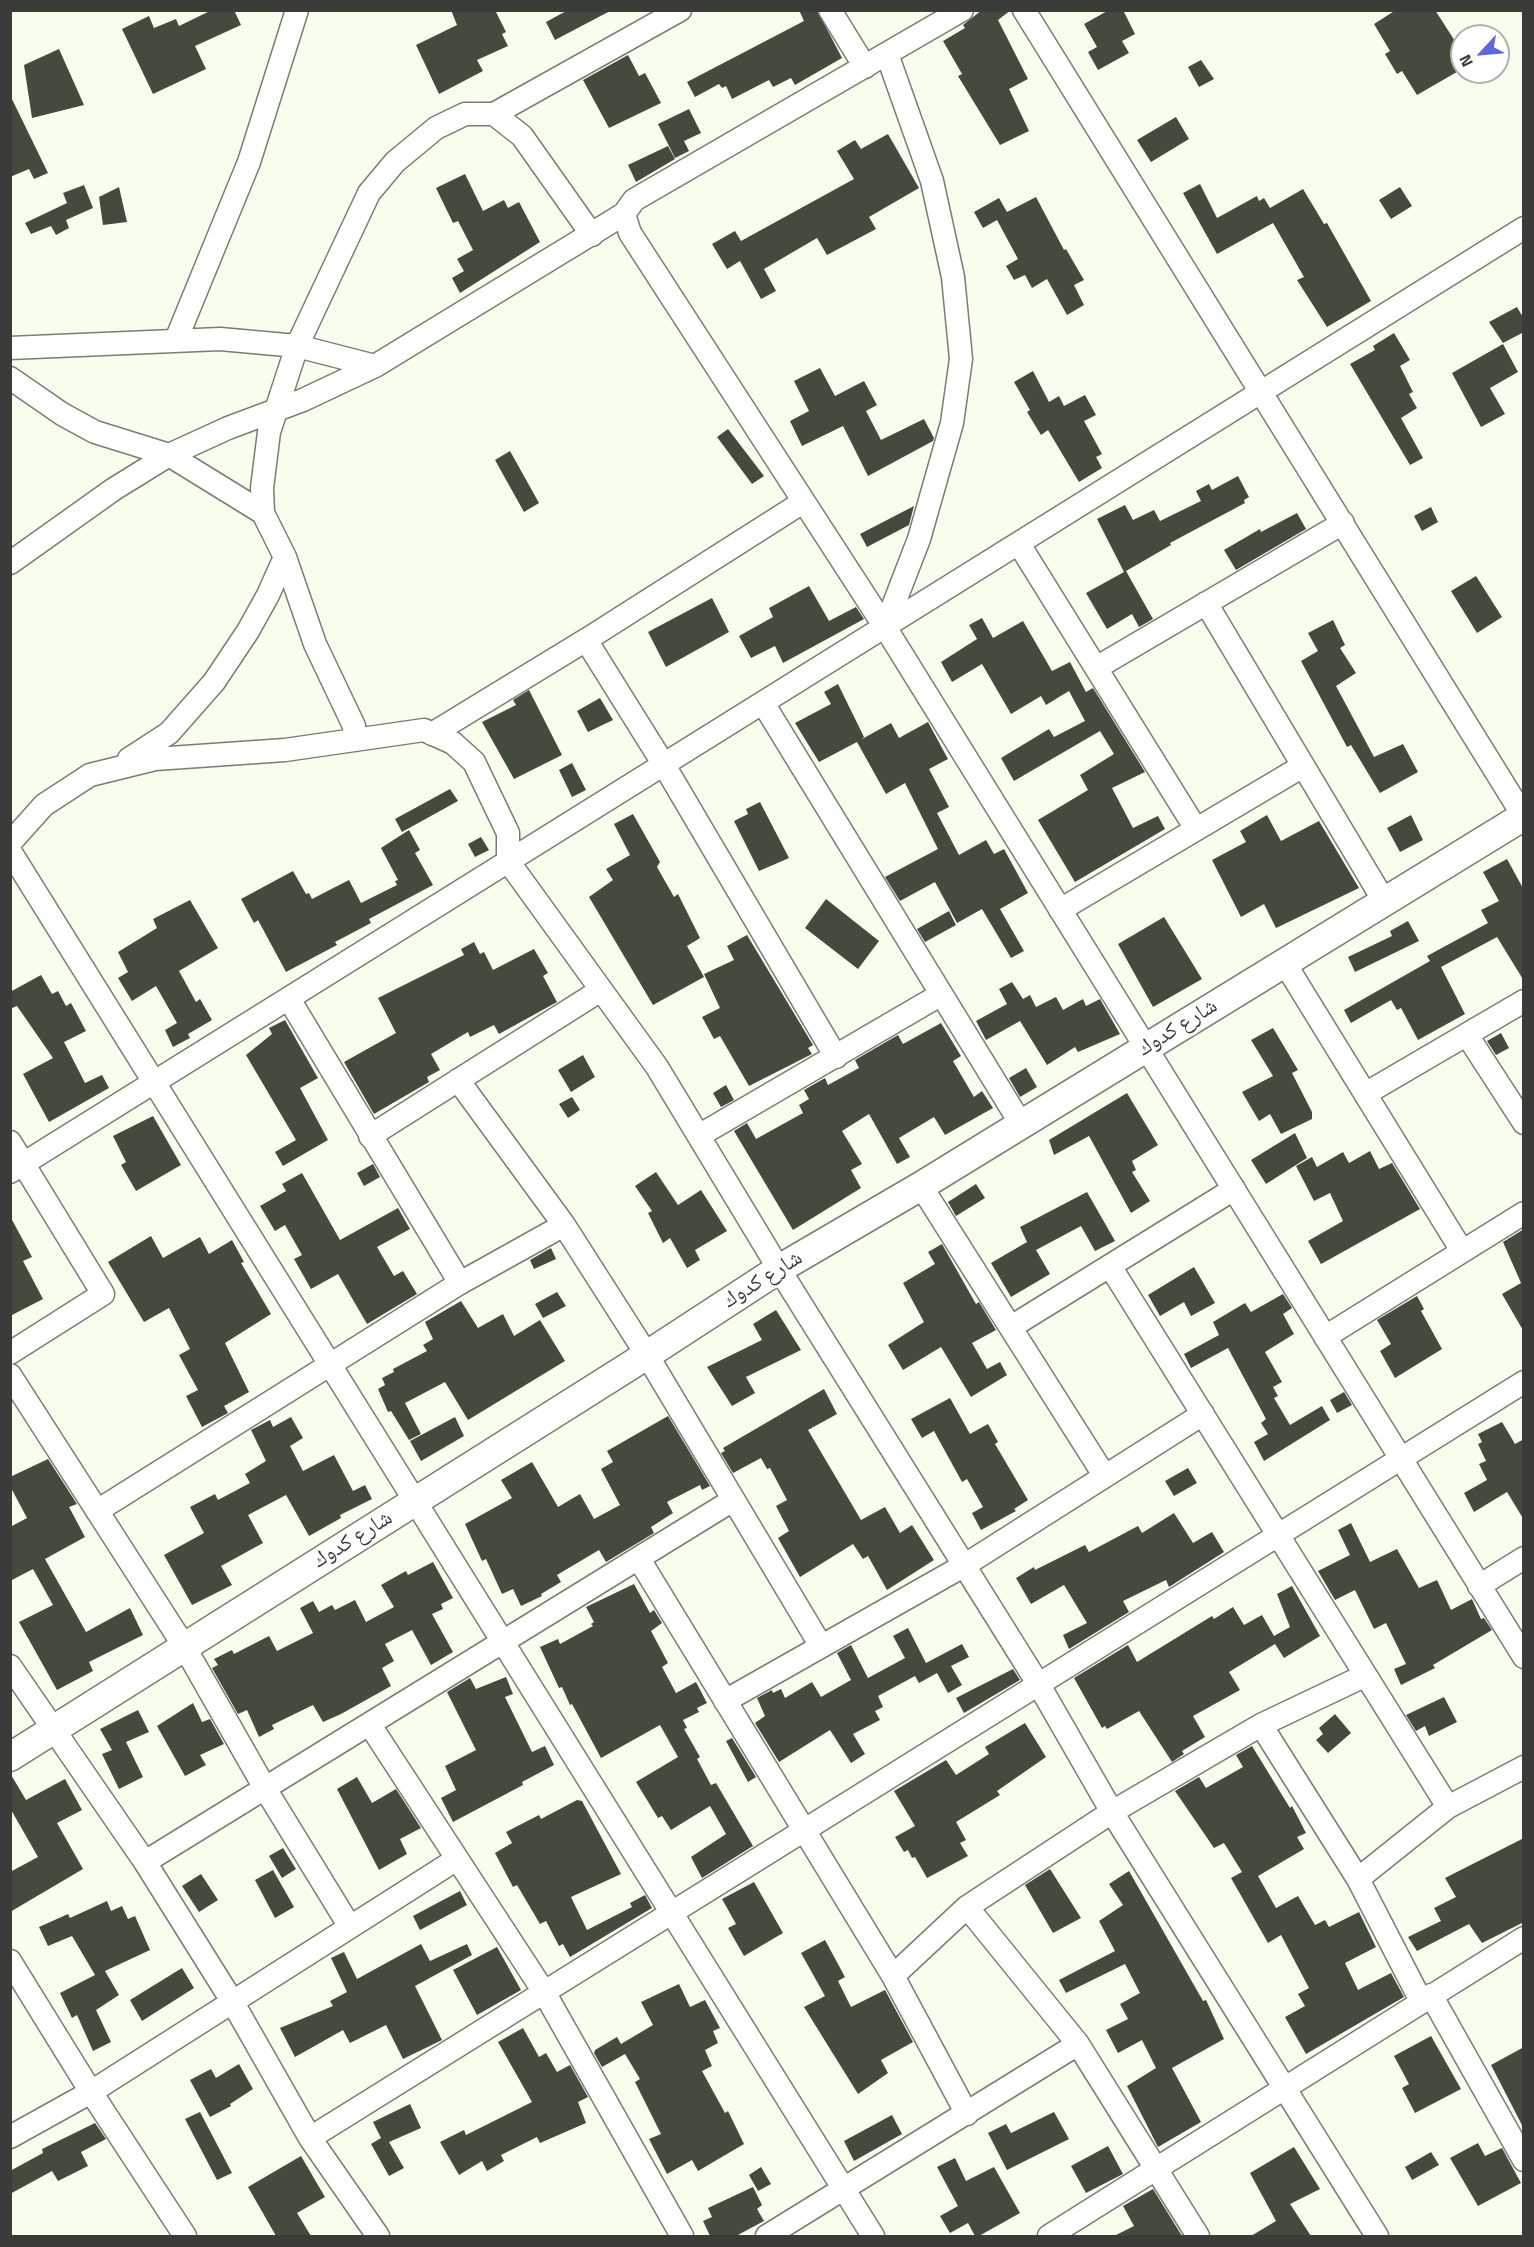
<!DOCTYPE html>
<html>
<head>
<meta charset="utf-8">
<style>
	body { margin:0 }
	#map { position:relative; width:1534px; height:2247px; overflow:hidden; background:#f7feee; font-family:"Titillium Web",sans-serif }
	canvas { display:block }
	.frame { position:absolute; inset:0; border:12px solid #3a3d37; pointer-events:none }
	.north { position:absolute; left:1450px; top:24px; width:60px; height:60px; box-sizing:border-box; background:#fff; border:2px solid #b0b1af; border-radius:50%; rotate:244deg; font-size:16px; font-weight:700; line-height:24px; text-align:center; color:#3a3d37 }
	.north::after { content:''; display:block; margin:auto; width:21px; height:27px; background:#5e65dd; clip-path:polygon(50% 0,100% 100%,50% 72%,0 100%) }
</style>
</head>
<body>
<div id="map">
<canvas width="1534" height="2247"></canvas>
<div class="frame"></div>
<div class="north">N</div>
</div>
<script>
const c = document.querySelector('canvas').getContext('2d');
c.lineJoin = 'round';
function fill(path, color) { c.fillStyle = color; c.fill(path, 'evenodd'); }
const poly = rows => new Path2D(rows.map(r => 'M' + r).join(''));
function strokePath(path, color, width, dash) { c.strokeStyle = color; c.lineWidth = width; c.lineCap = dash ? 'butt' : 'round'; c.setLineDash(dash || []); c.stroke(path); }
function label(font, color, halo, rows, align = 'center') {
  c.font = font + ' "Titillium Web","Noto Naskh Arabic",sans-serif'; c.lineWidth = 6; c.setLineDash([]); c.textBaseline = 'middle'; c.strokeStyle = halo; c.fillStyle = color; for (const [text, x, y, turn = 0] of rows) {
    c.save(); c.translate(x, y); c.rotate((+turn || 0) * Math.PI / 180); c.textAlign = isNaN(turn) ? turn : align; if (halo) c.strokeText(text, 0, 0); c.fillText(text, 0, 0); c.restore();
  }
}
const building = poly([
	[212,10,234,10,241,25,195,46,206,69,153,94,122,29,149,16,154,28,176,19,179,26],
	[451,10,495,10,506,32,502,34,508,46,477,60,483,71,439,94,416,45,457,25],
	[568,10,612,10,555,40,546,22],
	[799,10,817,10,842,58,795,85,791,78,773,87,769,80,732,99,726,86,722,88,719,84,695,97,687,82,804,21],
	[982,10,1011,10,998,20,1028,79,1009,89,1029,131,1000,145,958,76,962,74,943,41,965,28,963,25],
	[1109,10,1123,10,1135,34,1122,41,1129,53,1098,70,1088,52,1097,47,1084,24],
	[1396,10,1435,10,1462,52,1462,69,1417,95,1402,71,1397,74,1385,54,1390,51,1374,24],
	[59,49,84,105,32,118,24,65],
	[628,55,639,76,645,73,661,103,609,128,583,80],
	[1201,60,1214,79,1199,87,1188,67],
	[10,95,48,173,34,179,29,169,10,177],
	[689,109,701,133,684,141,689,151,675,158,658,124],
	[1176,117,1189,139,1151,162,1137,140],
	[888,134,919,188,869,217,876,229,827,255,817,238,764,269,776,291,761,299,740,261,727,269,712,244,735,231,741,241,854,179,837,151,855,140,861,149],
	[668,146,675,159,636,182,628,165],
	[465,174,483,211,504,200,508,208,519,202,540,242,460,293,452,278,464,271,457,259,473,250,458,221,453,223,436,188],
	[1200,184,1217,218,1257,196,1259,201,1264,198,1270,208,1303,189,1324,224,1327,223,1371,301,1327,327,1297,280,1304,277,1273,223,1217,254,1183,193],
	[84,185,93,208,66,220,69,228,56,235,51,226,31,234,25,223,67,203,63,193],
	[119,187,127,222,103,225,99,197],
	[1400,187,1412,206,1391,219,1379,200],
	[1036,197,1064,250,1066,249,1084,280,1074,285,1084,305,1067,315,1047,279,1032,288,1025,275,1014,280,1006,266,1018,259,997,220,983,228,974,212,999,198,1007,212],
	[1517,307,1524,319,1524,332,1503,343,1489,322],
	[1394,333,1410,360,1400,366,1413,392,1409,394,1417,408,1401,418,1423,458,1410,465,1350,364,1375,350,1373,346],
	[1503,344,1518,372,1490,388,1505,414,1481,427,1452,373],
	[820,368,835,396,864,381,877,405,866,411,881,440,924,419,934,438,933,441,868,476,843,426,802,446,790,421,809,411,794,381],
	[1033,371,1049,402,1059,396,1064,406,1085,395,1096,415,1084,421,1102,454,1096,457,1102,468,1079,482,1048,430,1041,435,1027,412,1030,410,1014,382],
	[728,429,764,476,752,484,717,437],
	[510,451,539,503,524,512,495,460],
	[1238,476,1249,497,1244,500,1245,503,1170,543,1171,545,1126,571,1153,619,1139,627,1132,614,1107,629,1086,593,1124,572,1097,519,1125,505,1133,520,1154,510,1160,521,1201,501,1196,491,1209,484,1212,490],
	[914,506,909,525,867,547,860,534],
	[1431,507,1438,522,1422,531,1414,516],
	[1297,513,1306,529,1236,570,1224,550,1260,529,1261,532],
	[1476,576,1502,617,1477,633,1451,591],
	[809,586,829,621,856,607,864,619,783,663,775,646,751,658,739,636,773,617,769,608],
	[712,598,729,632,666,667,648,632],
	[982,618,993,638,1023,621,1052,671,1070,662,1086,692,1093,688,1145,772,1112,788,1133,828,1158,816,1165,829,1075,882,1038,820,1088,790,1080,775,1114,754,1100,731,1014,781,1001,758,1049,729,1054,737,1085,721,1069,691,1046,705,1041,696,1011,714,982,664,952,682,941,662,977,639,969,625],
	[1333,620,1345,645,1340,648,1356,673,1336,686,1374,757,1403,744,1418,772,1380,793,1351,745,1347,747,1301,661,1318,651,1308,633],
	[838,684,864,737,862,739,891,723,899,738,928,722,948,759,929,769,949,807,937,813,959,855,986,840,994,854,1004,849,1028,893,1000,909,1024,951,1011,958,982,909,957,923,935,882,900,901,885,877,938,849,905,783,886,794,857,742,819,762,795,723,831,704,824,692],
	[529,690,562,755,514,779,482,722,516,705,513,700],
	[600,698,613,720,588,732,577,711],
	[572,763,586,790,572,797,559,770],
	[450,789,458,801,402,832,395,819],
	[760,802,789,858,759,871,734,821,748,814,746,809],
	[633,814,660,862,657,867,674,897,678,894,700,938,687,946,704,977,653,1005,589,897,613,880,606,869,630,855,614,824],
	[1267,815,1281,841,1319,821,1359,888,1276,928,1264,904,1241,917,1212,860,1246,842,1240,831],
	[1411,815,1423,840,1400,852,1387,828],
	[409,830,420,850,415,853,433,885,369,919,371,923,335,942,337,945,286,972,258,920,254,923,241,899,293,871,306,894,309,893,312,899,349,880,361,903,397,885,395,881,398,880,381,848],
	[481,837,489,850,475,857,468,844],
	[1507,859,1524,890,1524,981,1497,937,1441,967,1465,1014,1418,1040,1401,1008,1397,1010,1391,1000,1351,1023,1344,1010,1430,961,1427,956,1488,923,1481,910,1499,901,1483,872],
	[826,899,879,941,858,969,805,928],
	[190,900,218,948,179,971,196,1002,200,999,212,1020,188,1034,190,1038,173,1047,165,1030,177,1023,156,986,132,1001,118,978,128,972,118,952,157,928,153,919],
	[949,911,956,925,925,942,917,929],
	[1164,917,1202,979,1153,1007,1118,944],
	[1408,921,1419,941,1355,972,1348,957,1392,936,1390,931],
	[747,935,813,1045,808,1048,812,1054,749,1086,720,1036,714,1039,702,1017,720,1008,704,974,734,960,727,946],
	[474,942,480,954,484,952,493,970,534,949,548,973,543,976,557,1002,499,1034,494,1025,470,1037,468,1032,431,1054,440,1070,427,1077,429,1082,374,1114,344,1062,396,1033,378,998,464,955,461,949],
	[41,975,52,994,58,991,66,1006,71,1003,86,1031,64,1042,85,1083,102,1075,109,1088,49,1122,23,1074,53,1058,17,1006,10,1009,10,992],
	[1012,982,1023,999,1030,995,1036,1007,1056,997,1063,1010,1083,999,1086,1006,1100,999,1120,1034,1078,1052,1075,1047,1047,1065,1020,1021,986,1040,976,1021,1007,1004,999,989],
	[285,1020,318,1078,300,1088,328,1140,283,1166,275,1152,296,1140,246,1055,272,1034,269,1028],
	[941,1023,961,1056,953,1061,974,1097,982,1091,993,1108,945,1135,934,1117,899,1138,910,1157,897,1164,869,1114,842,1131,862,1164,851,1170,861,1188,793,1230,734,1131,747,1123,756,1139,803,1113,799,1105,809,1099,804,1090,825,1078,828,1085,859,1068,855,1060,898,1035,903,1044],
	[1273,1028,1298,1070,1292,1073,1312,1112,1312,1119,1281,1134,1270,1114,1259,1121,1242,1092,1273,1076,1251,1040],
	[1501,1033,1509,1048,1496,1055,1487,1041],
	[583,1055,595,1077,571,1092,558,1070],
	[1026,1068,1037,1087,1020,1097,1009,1078],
	[726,1085,734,1100,721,1107,713,1093],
	[1127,1093,1158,1145,1132,1161,1136,1170,1132,1172,1150,1201,1131,1213,1089,1136,1054,1155,1049,1140],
	[572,1097,580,1110,568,1118,559,1104],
	[153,1116,181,1165,136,1191,121,1165,126,1162,113,1136],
	[1295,1133,1307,1158,1266,1184,1251,1160],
	[1370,1151,1379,1169,1392,1163,1420,1209,1321,1264,1308,1241,1343,1221,1330,1193,1314,1201,1296,1166,1312,1157,1317,1167,1343,1152,1349,1163],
	[373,1164,380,1177,364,1186,357,1173],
	[656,1172,678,1205,701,1190,727,1231,695,1250,700,1260,687,1268,670,1238,663,1243,648,1213,652,1211,635,1186],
	[302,1173,340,1240,398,1208,410,1229,377,1247,394,1276,403,1271,417,1294,367,1324,338,1274,311,1289,294,1259,302,1255,285,1225,275,1231,260,1206,286,1191,282,1184],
	[976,1184,985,1198,956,1216,948,1202],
	[1087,1192,1115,1241,1095,1251,1081,1226,1036,1250,1050,1274,1011,1297,991,1263,1027,1242,1020,1227],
	[10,1216,32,1257,23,1261,43,1299,10,1316],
	[1524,1229,1524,1332,1502,1294,1521,1283,1503,1242],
	[151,1236,163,1258,200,1237,209,1254,232,1240,244,1262,241,1263,271,1314,225,1343,249,1392,224,1406,228,1413,202,1427,186,1396,198,1390,179,1355,190,1349,169,1308,144,1322,108,1262],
	[942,1244,976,1304,979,1302,996,1330,972,1343,987,1369,1000,1362,1007,1375,971,1397,941,1347,903,1370,888,1345,924,1322,903,1283,935,1264,928,1252],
	[551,1248,556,1259,534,1269,530,1260],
	[1194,1267,1215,1303,1191,1316,1184,1302,1160,1316,1148,1295],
	[557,1292,566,1306,543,1318,535,1304],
	[1283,1294,1292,1308,1283,1314,1294,1334,1265,1352,1282,1382,1273,1387,1278,1396,1274,1398,1290,1425,1322,1406,1330,1420,1264,1461,1254,1442,1268,1434,1261,1423,1266,1419,1228,1348,1191,1368,1184,1354,1219,1335,1213,1322,1245,1303,1251,1312],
	[1417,1296,1424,1309,1421,1311,1442,1349,1395,1378,1380,1351,1391,1344,1377,1320],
	[461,1301,478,1328,503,1314,514,1336,540,1320,565,1361,468,1420,445,1382,405,1403,421,1434,409,1440,391,1411,388,1412,378,1389,385,1385,382,1378,394,1372,393,1369,427,1351,423,1345,433,1339,425,1322],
	[776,1310,801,1350,746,1377,755,1393,732,1406,707,1367,762,1340,753,1324],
	[824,1389,837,1414,808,1430,861,1520,885,1507,900,1533,912,1525,934,1560,887,1590,868,1556,863,1559,853,1544,800,1577,778,1538,789,1531,776,1506,787,1500,770,1468,767,1469,761,1458,733,1473,721,1453,725,1451,723,1448],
	[1344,1392,1352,1405,1337,1413,1330,1400],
	[950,1398,970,1434,988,1424,998,1442,995,1444,1028,1500,1014,1509,1016,1511,981,1530,972,1513,983,1507,967,1479,962,1482,934,1431,922,1438,911,1419],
	[668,1416,710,1486,702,1490,700,1485,667,1502,673,1513,651,1527,654,1533,606,1562,599,1550,557,1575,561,1582,541,1594,542,1596,521,1606,513,1589,502,1594,486,1559,482,1561,465,1524,512,1498,501,1480,532,1462,558,1507,580,1494,594,1519,620,1505,601,1469,613,1462,607,1451],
	[291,1417,303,1438,290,1446,303,1471,334,1455,353,1491,365,1485,372,1499,340,1515,341,1518,309,1536,286,1495,248,1515,263,1543,221,1566,232,1585,192,1605,164,1555,204,1533,190,1507,215,1494,218,1500,250,1483,245,1474,266,1461,251,1430,270,1420,273,1427],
	[455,1417,464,1436,421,1461,410,1441],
	[1502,1422,1515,1444,1524,1439,1524,1520,1507,1492,1474,1512,1464,1493,1487,1480,1479,1464,1486,1461,1478,1444,1482,1442,1478,1434],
	[48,1459,77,1504,69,1507,85,1537,45,1559,86,1632,130,1608,143,1635,89,1662,93,1671,57,1690,19,1622,53,1605,33,1569,10,1581,10,1527,27,1518,10,1486,10,1477],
	[1188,1468,1197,1483,1174,1496,1165,1481],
	[1174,1513,1193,1543,1212,1532,1224,1552,1169,1587,1166,1580,1123,1601,1129,1612,1069,1649,1063,1635,1087,1623,1064,1585,1031,1604,1016,1578,1034,1567,1035,1570,1085,1545,1089,1552,1138,1526,1142,1533],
	[1351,1523,1370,1562,1397,1549,1419,1588,1437,1580,1451,1610,1472,1599,1481,1619,1484,1618,1492,1630,1433,1665,1435,1668,1401,1685,1394,1669,1406,1664,1386,1623,1374,1629,1355,1590,1335,1600,1318,1571,1350,1555,1338,1530],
	[433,1562,453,1598,441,1604,443,1609,432,1614,453,1652,431,1665,412,1630,385,1644,394,1661,382,1668,391,1686,341,1714,323,1722,313,1705,272,1725,274,1729,259,1737,247,1710,238,1714,212,1668,218,1665,214,1659,232,1650,234,1654,269,1636,277,1651,313,1633,300,1608,313,1601,319,1612,332,1605,335,1610,355,1600,366,1622,394,1607,381,1585,406,1571,408,1575],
	[634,1584,650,1613,654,1610,662,1623,651,1631,668,1663,662,1667,676,1693,696,1682,707,1703,697,1708,699,1712,683,1720,687,1728,684,1729,700,1757,697,1759,711,1785,716,1783,753,1846,702,1878,691,1857,726,1834,710,1806,671,1830,662,1816,658,1818,636,1782,678,1757,660,1725,601,1758,572,1704,570,1705,562,1687,559,1688,540,1647,558,1639,560,1644,593,1626,591,1624,594,1622,586,1607],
	[1292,1586,1320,1636,1284,1658,1275,1644,1229,1672,1240,1690,1193,1716,1205,1737,1182,1751,1184,1754,1172,1762,1139,1711,1107,1729,1105,1726,1102,1728,1074,1678,1128,1645,1137,1662,1212,1616,1214,1619,1233,1607,1244,1625,1262,1615,1274,1636,1290,1627,1277,1594],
	[908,1628,926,1663,962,1644,969,1657,951,1666,962,1685,948,1693,937,1673,919,1683,915,1676,878,1696,883,1707,875,1711,880,1720,853,1734,865,1754,851,1763,830,1730,779,1762,755,1723,765,1716,757,1698,772,1690,773,1693,781,1689,785,1698,812,1682,821,1697,851,1680,837,1653,851,1645,868,1678,905,1658,893,1636],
	[1013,1669,1020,1680,964,1713,956,1698],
	[506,1677,513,1694,505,1697,532,1752,545,1746,554,1765,522,1782,523,1785,453,1822,441,1798,456,1790,445,1766,476,1750,447,1692,470,1678,476,1689],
	[1444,1697,1457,1722,1429,1736,1425,1726,1416,1731,1406,1715],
	[193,1703,202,1722,210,1719,224,1744,200,1755,206,1765,185,1776,157,1726],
	[138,1710,149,1732,126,1742,143,1777,119,1789,102,1754,112,1750,100,1729],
	[1335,1714,1351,1733,1328,1753,1316,1740,1323,1734,1319,1728],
	[1025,1723,1046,1757,997,1791,1000,1795,956,1822,966,1840,960,1843,968,1856,927,1878,915,1857,912,1858,908,1850,904,1852,895,1837,915,1826,894,1791,946,1760,956,1775,989,1754,985,1747],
	[732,1738,756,1777,748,1782,726,1741],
	[1252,1746,1290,1808,1292,1806,1306,1833,1297,1837,1304,1849,1258,1876,1276,1908,1298,1896,1315,1925,1325,1920,1329,1927,1359,1912,1376,1947,1345,1963,1358,1990,1391,1973,1404,1997,1306,2054,1285,2017,1305,2006,1298,1994,1309,1988,1281,1935,1268,1943,1231,1878,1242,1872,1224,1843,1214,1848,1175,1791,1199,1777,1206,1788,1243,1767,1236,1755],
	[10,1773,26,1800,65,1779,82,1810,57,1823,83,1869,10,1912,10,1872,38,1857,10,1808],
	[357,1777,372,1803,396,1789,421,1828,400,1839,407,1854,379,1870,337,1789],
	[577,1800,582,1801,621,1874,571,1897,587,1930,632,1907,630,1903,645,1895,652,1908,570,1957,563,1944,559,1946,546,1921,540,1924,517,1885,513,1887,495,1853,512,1843,506,1832,539,1815,541,1819],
	[1524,1838,1524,1922,1482,1943,1469,1924,1417,1951,1408,1937,1441,1921,1434,1908,1456,1897,1445,1878],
	[283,1848,296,1869,282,1878,269,1856],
	[1050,1869,1081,1918,1053,1933,1025,1885],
	[273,1870,294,1907,275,1918,255,1880],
	[1129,1871,1203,2001,1206,2000,1224,2039,1172,2068,1201,2122,1158,2147,1127,2086,1156,2068,1142,2040,1118,2053,1106,2030,1128,2019,1120,2004,1140,1993,1125,1964,1066,1993,1059,1980,1115,1951,1099,1921,1123,1905,1109,1884],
	[201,1874,218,1900,199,1912,182,1886],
	[754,1882,783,1933,744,1956,728,1928,736,1924,722,1899],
	[460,1891,467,1905,420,1930,413,1916],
	[107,1901,111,1911,122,1906,128,1919,135,1916,150,1950,105,1971,119,1995,96,2010,111,2042,93,2051,77,2015,72,2018,60,1993,95,1975,72,1936,48,1946,39,1927,68,1914,70,1918],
	[825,1940,845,1977,838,1981,851,2007,885,1990,913,2042,881,2060,888,2073,858,2094,804,2007,825,1996,801,1953],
	[421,1944,430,1961,467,1944,472,1955,415,1986,442,2040,403,2059,386,2025,350,2043,343,2030,295,2057,280,2028,333,2006,330,2001,347,1992,331,1958,344,1952,357,1979],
	[497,1947,521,1990,477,2015,453,1970],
	[182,1968,194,1988,142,2021,130,2000],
	[679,1984,690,2007,705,2000,720,2028,713,2031,718,2043,705,2050,712,2066,702,2071,725,2113,728,2111,744,2144,698,2171,692,2160,667,2174,649,2139,661,2134,635,2082,640,2079,625,2054,602,2067,594,2053,595,2050,617,2037,621,2044,653,2025,641,2002],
	[523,2028,539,2057,546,2053,557,2072,570,2065,588,2097,578,2102,586,2123,540,2143,537,2137,501,2155,504,2161,487,2171,482,2161,459,2175,440,2142,464,2130,466,2135,532,2102,498,2042],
	[1431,2036,1461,2089,1415,2113,1402,2088,1409,2084,1394,2056],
	[1524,2047,1524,2129,1491,2065],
	[239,2064,253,2089,230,2104,231,2106,210,2117,190,2080,211,2069,216,2078],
	[410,2104,421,2128,389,2142,404,2168,389,2176,371,2144,381,2138,373,2122],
	[200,2112,232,2173,217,2180,185,2119],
	[1054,2112,1069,2139,1007,2170,988,2133,1006,2124,1011,2133],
	[892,2115,902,2134,854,2161,844,2141],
	[95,2123,106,2139,81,2152,88,2166,58,2181,52,2171,10,2194,10,2171,43,2153,42,2149],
	[1478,2143,1485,2156,1502,2148,1521,2183,1478,2206,1450,2158],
	[1108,2146,1123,2174,1086,2193,1071,2166],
	[1294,2147,1320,2189,1290,2204,1311,2236,1251,2236,1276,2221,1250,2173],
	[1431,2152,1439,2165,1412,2180,1405,2167],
	[301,2156,325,2197,297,2213,311,2236,276,2236,248,2187],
	[955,2158,966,2181,994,2167,1020,2213,979,2236,975,2236,968,2223,950,2233,940,2216,958,2206,937,2167],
	[761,2167,771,2184,758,2191,749,2175],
	[753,2187,762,2205,757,2209,764,2221,736,2236,710,2236,703,2221,712,2217,708,2208],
	[1153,2189,1182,2236,1114,2236,1134,2226,1123,2206]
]);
const minor = poly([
	[830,10,865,67],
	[962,10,634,200,624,214,630,233,885,627,1524,1657],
	[1024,10,1524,817],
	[494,114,680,10],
	[176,340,249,162,297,10],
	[10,348,220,339,297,346,375,366],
	[10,378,62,414,95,432,169,455,263,513],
	[1019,544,1196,829],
	[10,563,114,489,169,455,228,428,303,400,375,366,624,214],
	[1206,603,1384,901],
	[885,627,919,539,952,423,961,359,953,277,932,181,887,54],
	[586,640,803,502],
	[1096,668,1343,523],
	[763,703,1021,1124],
	[432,734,586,640,664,765,836,1057],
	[355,738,354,726,315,644,285,557,263,513,262,488,269,432,297,346,369,193,395,162,436,128,465,114,494,114,522,136,592,235],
	[129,759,169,733,214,682,248,631,268,595,285,557],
	[10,843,44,805,90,775,155,759,285,750,424,730,453,743,474,762,508,833,508,861,657,1067,779,1269,1039,1685,1112,1812,1377,2236],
	[10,851,873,2236],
	[1060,910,1303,766],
	[1284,962,1462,1251],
	[289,999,460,1283],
	[1467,1035,1524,1123],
	[458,1080,564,1225,647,1355,821,1646],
	[1365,1094,1524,1001],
	[700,1135,940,995],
	[370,1136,601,990],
	[10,1142,103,1294,10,1353],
	[10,1172,1524,228],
	[921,1186,1104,1475],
	[1110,1266,1448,1807,1524,1767],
	[1011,1327,1234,1189],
	[1325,1337,1524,1213],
	[10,1375,184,1646,266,1790,350,1927],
	[97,1511,460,1283,564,1225],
	[639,1559,893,1976,967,2114],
	[1479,1586,1524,1558],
	[10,1666,145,1862,232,2001,310,2138,378,2236],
	[725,1701,965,1565,1203,1414],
	[370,1725,544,1992,682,2236],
	[1261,1725,1358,1879,1421,2001],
	[145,1862,733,1500],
	[1358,1879,1448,1807],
	[967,1907,1078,2044,1198,2236],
	[10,1961,91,2092,185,2236],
	[893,1976,967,1907,1112,1812,1261,1725,1364,1676],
	[1431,1995,1524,2160],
	[10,2137,91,2092,457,1859],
	[310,2138,1524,1382],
	[767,2236,1078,2044],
	[1049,2236,1524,1938]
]);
const tertiary = poly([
	[10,1757,647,1355,779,1269,921,1186,1524,816]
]);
const streetNames = [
	["شارع كدوك",1178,1028,-32],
	["شارع كدوك",763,1280,-32],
	["شارع كدوك",353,1540,-32]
];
fill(building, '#454a3e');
strokePath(minor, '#787e71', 25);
strokePath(tertiary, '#787e71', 31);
strokePath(minor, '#fff', 22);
strokePath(tertiary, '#fff', 28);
label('22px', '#3a3d37', '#fff', streetNames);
</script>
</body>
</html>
